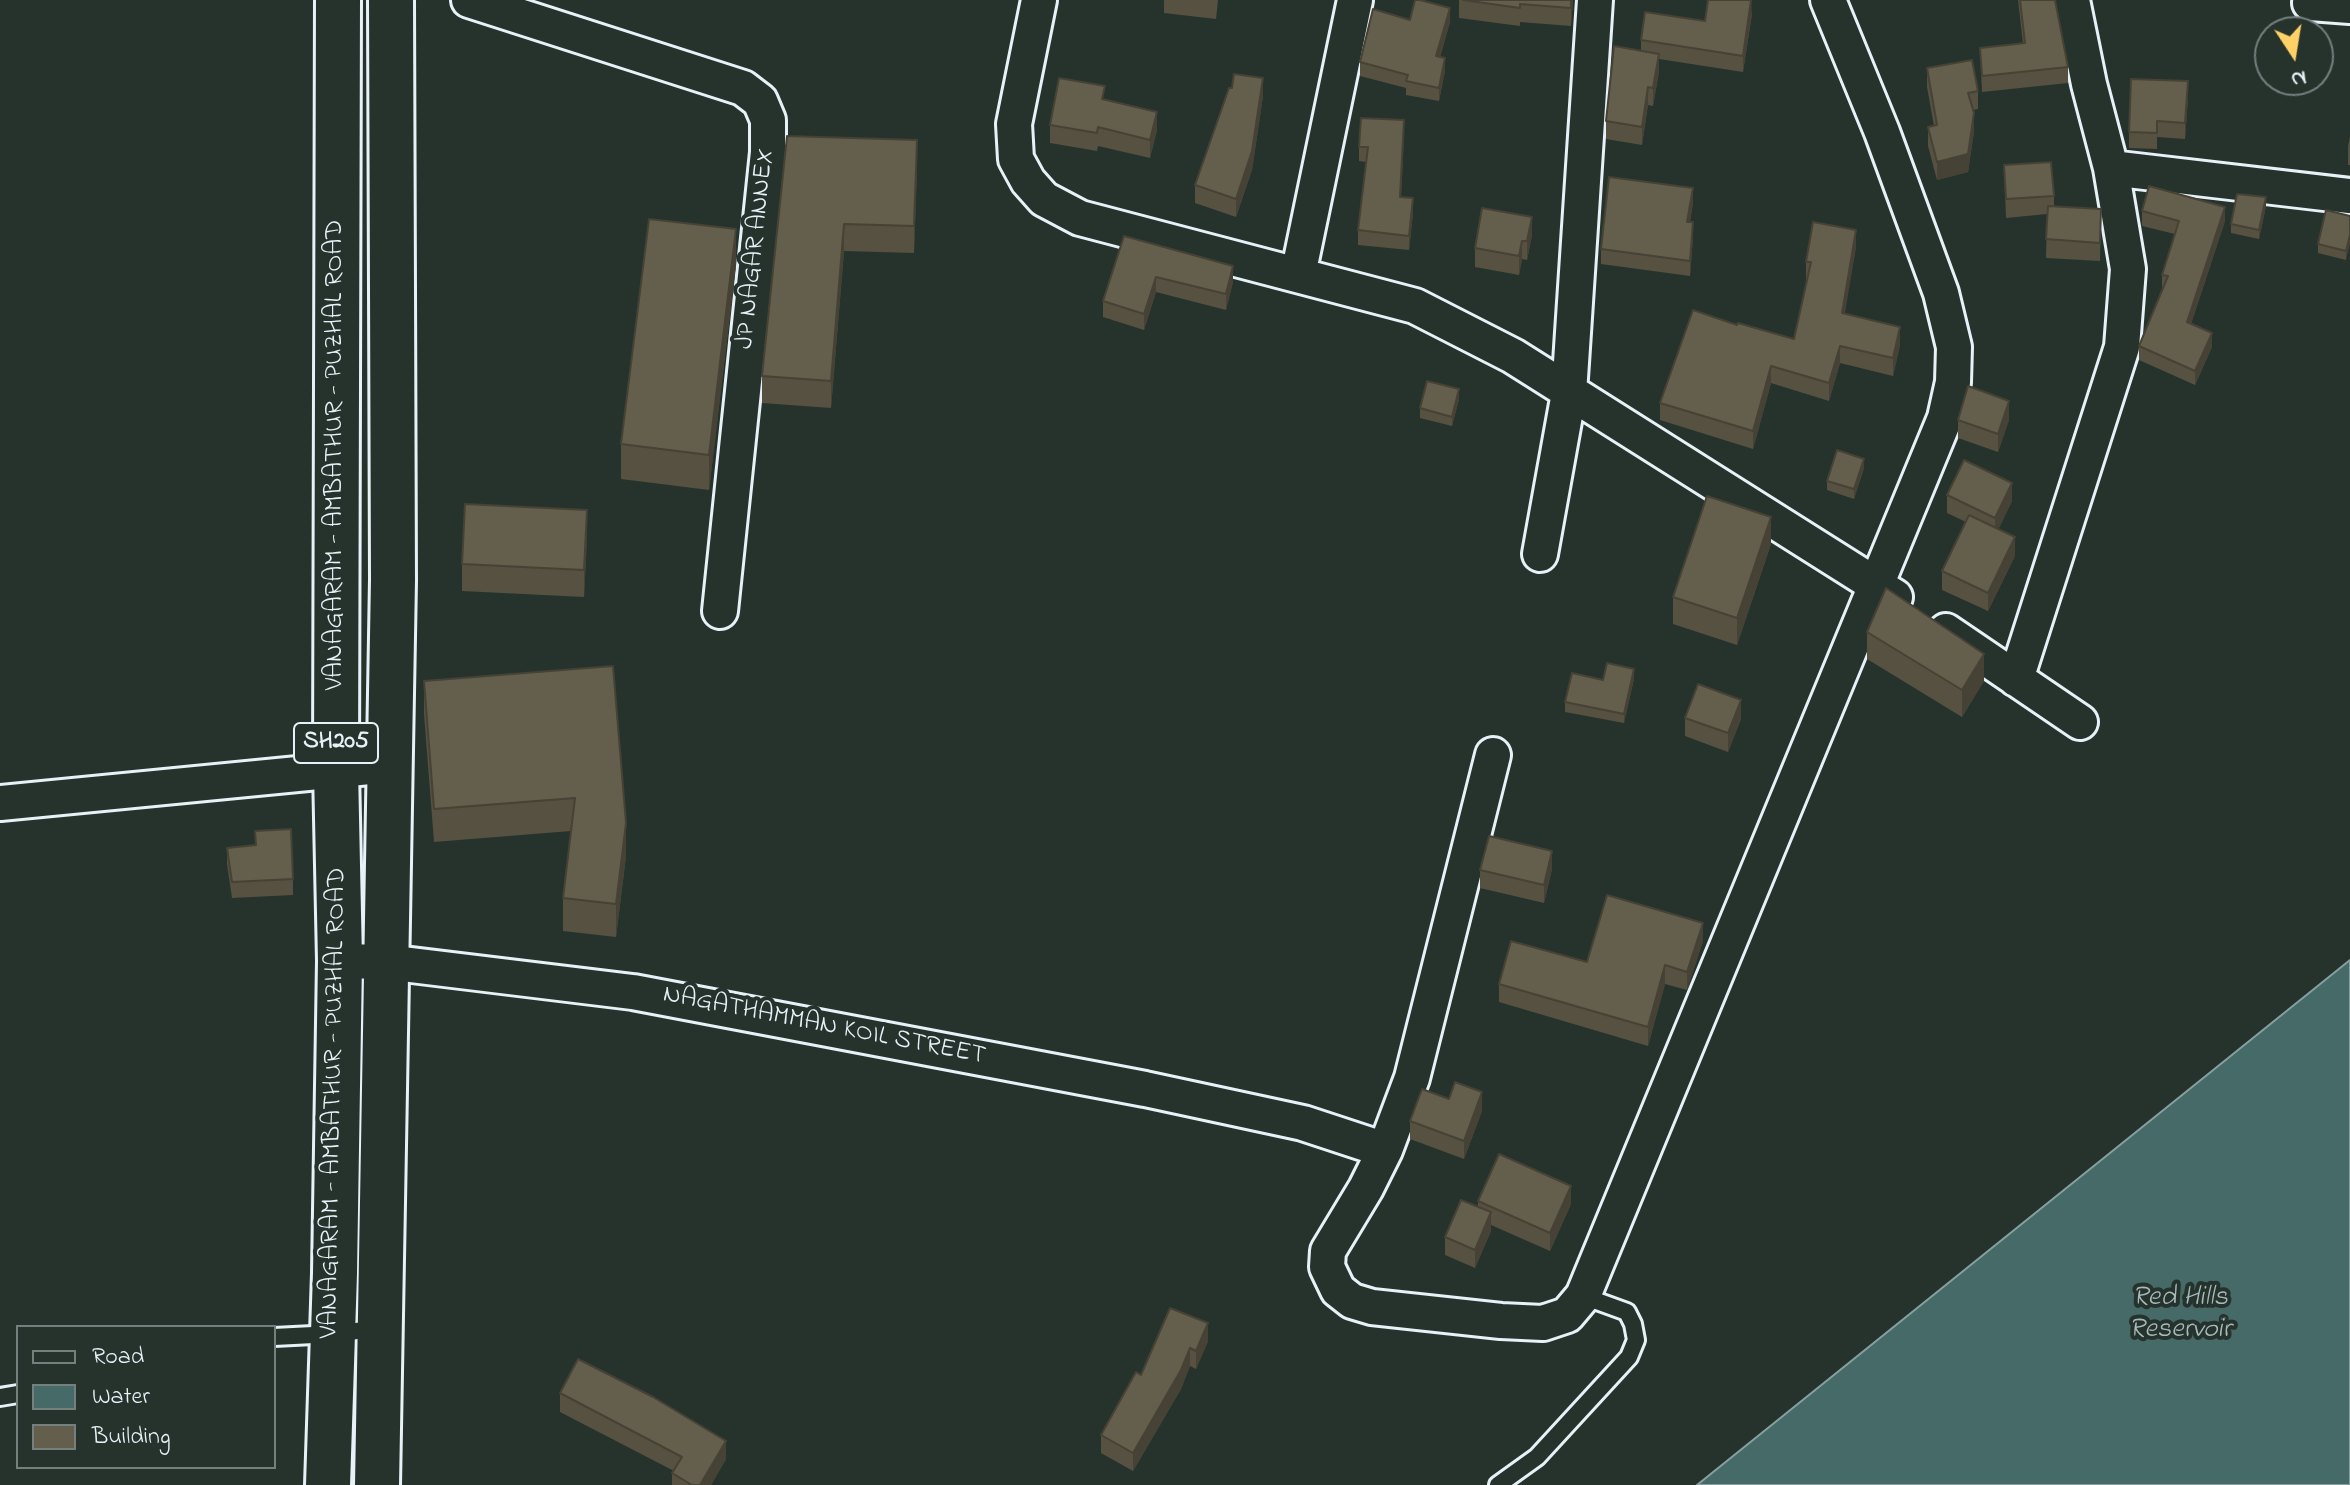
<!DOCTYPE html>
<html>
<head>
<meta charset="utf-8">
<style>
	body { margin:0 }
	#map { position:relative; width:2350px; height:1485px; overflow:hidden; background:#26332d; font-family:"Indie Flower",sans-serif }
	canvas { display:block }
	.legend { position:absolute; left:16px; top:1325px; width:260px; height:144px; box-sizing:border-box; background:#26332d; border:2px solid #747f7e; margin:0; padding:10px 14px; list-style:none; font-size:24px; color:#e8f1f8 }
	.legend li { display:flex; align-items:center; gap:16px; height:40px }
	.legend b { width:40px; border:2px solid #747f7e }
	.north { position:absolute; left:2254px; top:16px; width:80px; height:80px; box-sizing:border-box; background:#26332d; border:2px solid #747f7e; border-radius:50%; rotate:168deg; font-size:22px; font-weight:700; line-height:32px; text-align:center; color:#e8f1f8 }
	.north::after { content:''; display:block; margin:auto; width:28px; height:36px; background:#ffd166; clip-path:polygon(50% 0,100% 100%,50% 72%,0 100%) }
</style>
</head>
<body>
<div id="map">
<canvas width="2350" height="1485"></canvas>
<ul class="legend">
<li><b style="height:10px;background:#26332d"></b>Road</li>
<li><b style="height:22px;background:#456a68"></b>Water</li>
<li><b style="height:22px;background:#645e4c"></b>Building</li>
</ul>
<div class="north">N</div>
</div>
<script>
const c = document.querySelector('canvas').getContext('2d');
c.lineJoin = 'round';
function fill(path, color) { c.fillStyle = color; c.fill(path, 'evenodd'); }
const poly = rows => new Path2D(rows.map(r => 'M' + r).join(''));
function strokePath(path, color, width, dash) { c.strokeStyle = color; c.lineWidth = width; c.lineCap = dash ? 'butt' : 'round'; c.setLineDash(dash || []); c.stroke(path); }
function label(font, color, halo, rows, align = 'center') {
  c.font = font + ' "Indie Flower",sans-serif'; c.lineWidth = 8; c.setLineDash([]); c.textBaseline = 'middle'; c.strokeStyle = halo; c.fillStyle = color; for (const [text, x, y, turn = 0] of rows) {
    c.save(); c.translate(x, y); c.rotate((+turn || 0) * Math.PI / 180); c.textAlign = isNaN(turn) ? turn : align; if (halo) c.strokeText(text, 0, 0); c.fillText(text, 0, 0); c.restore();
  }
}
const water = poly([
	[2350,960,2350,1485,1697,1485,2350,960]
]);
const service = poly([
	[274,1337,333,1334,380,1328],
	[0,1397,18,1394],
	[1498,1485,1537,1457,1629,1357,1636,1340,1633,1324,1627,1312,1583,1296]
]);
const minor = poly([
	[469,0,743,88,760,101,768,120,768,152,720,611],
	[1039,0,1014,124,1016,159,1028,181,1044,199,1080,218,1415,306,1513,356,1895,597],
	[2310,3,2350,6],
	[2111,168,2350,196],
	[1298,275,1355,0],
	[1540,554,1569,393,1595,0],
	[1946,631,2080,722],
	[2016,679,2122,347,2128,269,2111,168,2089,84,2072,0],
	[0,803,390,765],
	[340,961,387,962,633,992,1145,1089,1303,1123,1385,1150,1366,1188,1328,1251,1327,1267,1338,1290,1352,1301,1372,1307,1501,1321,1543,1323,1567,1315,1583,1296,1945,418,1953,382,1954,347,1941,293,1882,132,1828,0],
	[1385,1150,1412,1078,1493,755]
]);
const primary = poly([
	[328,1485,335,1273,340,961,336,770,338,0],
	[377,1485,393,580,391,0]
]);
const wall = poly([
	[1164,0,1218,0,1216,19,1164,13],
	[1459,0,1573,0,1571,26,1520,22,1520,26,1459,18],
	[2018,0,2055,0,2068,67,2068,83,1982,92,1980,48,2023,44],
	[1752,14,1743,72,1659,59,1659,72,1653,106,1648,105,1642,145,1606,139,1606,121,1641,51,1641,40,1705,21],
	[1450,22,1440,57,1445,71,1439,101,1406,95,1406,88,1360,76,1360,62],
	[1927,68,1978,91,1978,109,1973,110,1974,131,1968,172,1937,180,1928,146,1928,127,1934,126,1927,87],
	[1232,88,1263,96,1252,170,1236,217,1195,203,1195,185],
	[2188,97,2185,139,2157,137,2157,149,2129,148,2129,132],
	[1105,100,1157,130,1150,158,1098,146,1097,151,1050,143,1050,125],
	[1404,135,1401,197,1413,213,1409,250,1358,245,1358,230,1366,162,1359,161,1359,147],
	[787,136,917,167,914,253,844,251,831,408,762,403,762,376],
	[2350,137,2350,165,2348,165,2348,146],
	[2004,165,2054,196,2054,206,2101,209,2100,261,2046,258,2047,214,2006,218],
	[1693,203,1690,222,1693,237,1690,276,1601,264,1601,249],
	[2266,206,2259,239,2231,233,2231,224],
	[2142,211,2225,221,2191,324,2212,347,2195,385,2139,360,2139,346,2162,289,2162,275,2175,234,2142,226],
	[2350,216,2346,260,2318,253,2318,244],
	[1532,235,1527,260,1522,259,1519,275,1475,267,1475,248],
	[1124,236,1233,282,1226,310,1156,292,1144,330,1103,317,1103,301],
	[1856,247,1844,314,1900,345,1893,376,1840,363,1829,401,1771,383,1753,449,1660,420,1660,403,1737,325,1794,339,1808,279,1806,279,1806,262],
	[736,264,709,490,621,479,621,444],
	[1459,399,1452,426,1420,418,1420,408],
	[1958,420,2009,420,1998,452,1958,438],
	[1864,468,1854,499,1827,490,1827,481],
	[1947,495,2012,501,1998,530,2015,556,1988,611,1942,590,1942,571,1966,522,1947,513],
	[587,537,584,597,462,591,462,564],
	[1771,544,1737,645,1673,624,1673,597],
	[1867,632,1984,681,1962,717,1867,659],
	[1634,679,1624,723,1565,712,1565,702],
	[424,681,626,823,626,856,616,937,563,931,563,898,571,831,434,842,424,714],
	[1685,718,1741,719,1728,752,1685,736],
	[255,831,293,879,293,895,232,898,227,864,227,848,255,845],
	[1552,869,1544,903,1480,888,1480,870],
	[1703,941,1687,990,1665,984,1648,1046,1499,1002,1499,984,1587,962],
	[1482,1111,1464,1159,1410,1139,1410,1121],
	[1478,1201,1571,1204,1550,1251,1491,1225,1491,1231,1475,1268,1445,1255,1445,1237,1478,1207],
	[1170,1308,1208,1341,1196,1369,1190,1366,1181,1389,1133,1471,1101,1453,1101,1435,1141,1375],
	[560,1393,726,1459,711,1485,672,1485,672,1473,674,1471,560,1412]
]);
const shadedWall = poly([
	[1571,0,1573,0,1571,26],
	[1751,0,1752,14,1743,72,1743,56],
	[1450,8,1450,22,1436,69,1436,56],
	[1659,54,1659,72,1653,106,1653,88],
	[1445,58,1445,71,1439,101,1439,88],
	[1263,78,1263,96,1252,170,1236,217,1236,199],
	[2188,81,2188,97,2185,139,2185,123],
	[1648,87,1648,105,1642,145,1642,127],
	[1157,112,1157,130,1150,158,1150,140],
	[1974,113,1974,131,1968,172,1937,180,1937,162],
	[917,140,917,167,914,253,914,226],
	[1693,188,1693,203,1687,236,1687,222],
	[2266,197,2266,206,2259,239,2259,230],
	[1413,198,1413,213,1409,250,1409,236],
	[2225,207,2225,221,2187,336,2187,322],
	[1532,217,1532,235,1527,260,1527,241],
	[1693,222,1693,237,1690,276,1690,261],
	[844,224,844,251,831,408,831,381],
	[736,229,736,264,709,490,709,455],
	[1856,230,1856,247,1842,331,1842,313],
	[2350,235,2350,244,2346,260,2346,251],
	[1522,241,1522,259,1519,275,1519,256],
	[1233,266,1233,282,1226,310,1226,294],
	[1156,277,1156,292,1144,330,1144,314],
	[1900,327,1900,345,1893,376,1893,358],
	[2212,333,2212,347,2195,385,2195,371],
	[1840,346,1840,363,1829,401,1829,383],
	[1771,366,1771,383,1753,449,1753,431],
	[1459,389,1459,399,1452,426,1452,417],
	[2009,401,2009,420,1998,452,1998,434],
	[1864,459,1864,468,1854,499,1854,489],
	[2012,483,2012,501,1995,536,1995,518],
	[587,510,587,537,584,597,584,570],
	[1771,517,1771,544,1737,645,1737,618],
	[2015,537,2015,556,1988,611,1988,593],
	[1984,654,1984,681,1962,717,1962,690],
	[1634,669,1634,679,1624,723,1624,714],
	[1741,700,1741,719,1728,752,1728,733],
	[626,823,626,856,616,937,616,904],
	[1552,851,1552,869,1544,903,1544,885],
	[1703,923,1703,941,1687,990,1687,972],
	[1665,965,1665,984,1648,1046,1648,1027],
	[1482,1092,1482,1111,1464,1159,1464,1141],
	[1571,1186,1571,1204,1550,1251,1550,1233],
	[1491,1212,1491,1231,1475,1268,1475,1250],
	[1208,1323,1208,1341,1196,1369,1196,1351],
	[1190,1348,1190,1366,1181,1389,1133,1471,1133,1453],
	[726,1441,726,1459,711,1485,700,1485]
]);
const building = poly([
	[1415,0,1420,0,1450,8,1436,56,1445,58,1439,88,1406,81,1408,75,1360,62,1373,9,1410,20,1415,0],
	[1463,0,1571,0,1571,8,1520,4,1520,8,1463,0],
	[1708,0,1751,0,1743,56,1641,40,1645,12,1705,21,1708,0],
	[2020,0,2055,0,2068,67,1982,76,1980,48,2025,43,2020,0],
	[1614,46,1659,54,1653,88,1648,87,1642,127,1606,121,1614,46],
	[1972,60,1978,91,1968,93,1974,113,1968,154,1937,162,1928,127,1937,125,1927,68,1972,60],
	[1234,74,1263,78,1252,151,1236,199,1195,185,1229,88,1232,88,1234,74],
	[1059,78,1105,86,1102,99,1157,112,1150,140,1098,127,1097,133,1050,125,1059,78],
	[2131,79,2188,81,2185,123,2157,121,2157,133,2129,132,2131,79],
	[1361,118,1404,120,1400,197,1413,198,1409,236,1358,230,1368,147,1359,147,1361,118],
	[787,136,917,140,914,226,844,224,831,381,762,376,787,136],
	[2051,162,2054,196,2006,199,2004,165,2051,162],
	[1609,177,1693,188,1687,222,1693,222,1690,261,1601,249,1609,177],
	[2149,186,2225,207,2187,322,2212,333,2195,371,2139,346,2168,276,2162,275,2179,221,2142,211,2149,186],
	[2237,194,2266,197,2259,230,2231,224,2237,194],
	[2048,206,2101,209,2100,243,2046,239,2048,206],
	[1482,208,1532,217,1527,241,1522,241,1519,256,1475,248,1482,208],
	[2326,210,2350,216,2350,235,2346,251,2318,244,2326,210],
	[649,219,736,229,709,455,621,444,649,219],
	[1813,222,1856,230,1842,313,1900,327,1893,358,1840,346,1829,383,1771,366,1753,431,1660,403,1693,310,1737,325,1738,323,1794,339,1811,262,1806,262,1813,222],
	[1124,236,1233,266,1226,294,1156,277,1144,314,1103,301,1124,236],
	[1427,381,1459,389,1452,417,1420,408,1427,381],
	[1968,386,2009,401,1998,434,1958,420,1968,386],
	[1837,450,1864,459,1854,489,1827,481,1837,450],
	[1964,460,2012,483,1995,518,1947,495,1964,460],
	[1707,496,1771,517,1737,618,1673,597,1707,496],
	[465,504,587,510,584,570,462,564,465,504],
	[1969,515,2015,537,1988,593,1942,571,1969,515],
	[1886,588,1984,654,1962,690,1867,632,1886,588],
	[1607,663,1634,669,1624,714,1565,702,1572,673,1603,680,1607,663],
	[613,666,626,823,616,904,563,898,575,798,434,809,424,681,613,666],
	[1698,684,1741,700,1728,733,1685,718,1698,684],
	[291,829,293,879,232,882,227,848,256,845,255,831,291,829],
	[1489,836,1552,851,1544,885,1480,870,1489,836],
	[1607,895,1703,923,1687,972,1665,965,1648,1027,1499,984,1511,941,1587,962,1607,895],
	[1455,1082,1482,1092,1464,1141,1410,1121,1422,1089,1449,1099,1455,1082],
	[1499,1154,1571,1186,1550,1233,1478,1201,1499,1154],
	[1461,1200,1491,1212,1475,1250,1445,1237,1461,1200],
	[1170,1308,1208,1323,1196,1351,1190,1348,1181,1370,1133,1453,1101,1435,1136,1372,1141,1375,1170,1308],
	[578,1359,653,1397,726,1441,700,1485,692,1485,672,1473,682,1457,560,1393,578,1359]
]);
const shields = [
	[336,743,84]
];
const shieldNames = [
	["SH205",336,743]
];
const streetNames = [
	["JP NAGAR ANNEX",757,249,-84],
	["VANAGARAM - AMBATHUR - PUZHAL ROAD",337,455,-90],
	["NAGATHAMMAN KOIL STREET",824,1027,11],
	["VANAGARAM - AMBATHUR - PUZHAL ROAD",335,1103,-89]
];
const waterNames = [
	["Red Hills",2180,1299],
	["Reservoir",2180,1331]
];
fill(water, '#456a68');
strokePath(water, '#86a0a2', 2);
strokePath(service, '#e8f1f8', 22);
strokePath(minor, '#e8f1f8', 40);
strokePath(primary, '#e8f1f8', 50);
strokePath(service, '#26332d', 16);
strokePath(minor, '#26332d', 34);
strokePath(primary, '#26332d', 44);
fill(wall, '#565141');
fill(shadedWall, '#464235');
fill(building, '#645e4c');
strokePath(building, '#464235', 2);
for (const [x, y, w] of shields) { const box = new Path2D(); box.roundRect(x - w / 2, y - 20, w, 40, 6); c.fillStyle = '#26332d'; c.fill(box); strokePath(box, '#e8f1f8', 2); }
label('bold 24px', '#e8f1f8', null, shieldNames);
label('26px', '#e8f1f8', '#26332d', streetNames);
label('italic 28px', '#a7bbbe', '#26332d', waterNames);
</script>
</body>
</html>
